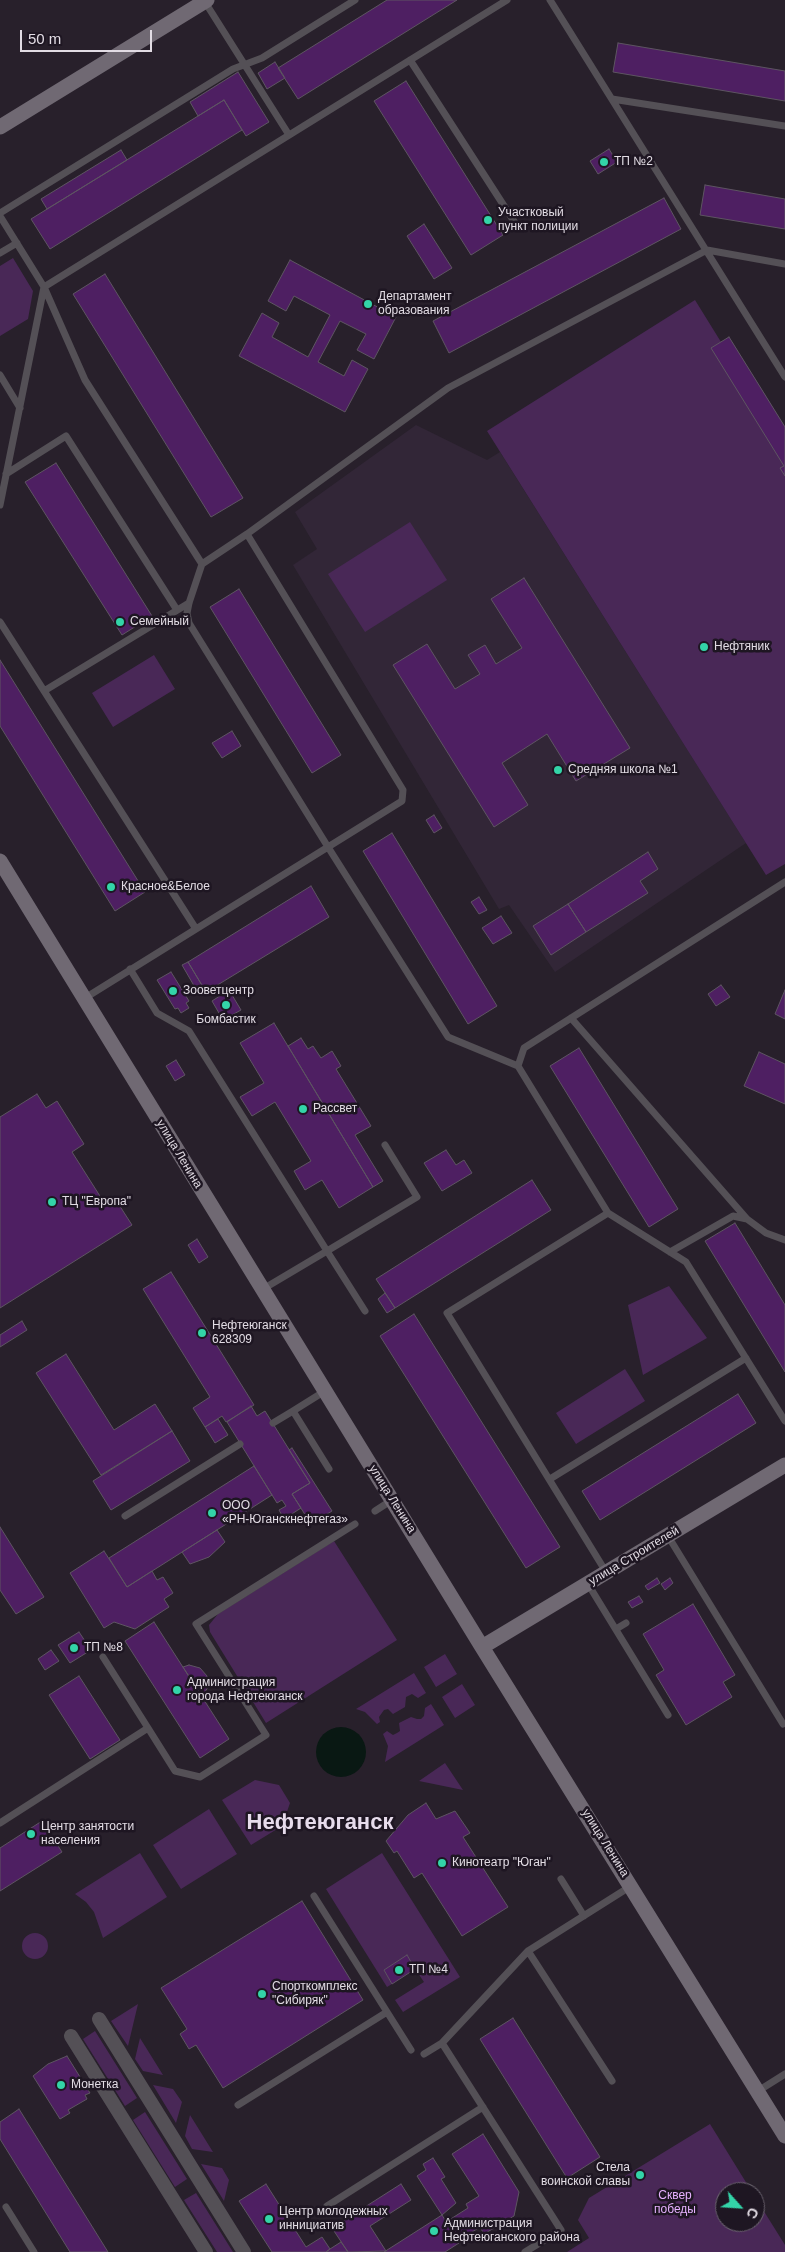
<!DOCTYPE html>
<html>
<head>
<meta charset="utf-8">
<style>
	body { margin:0 }
	#map { position:relative; width:785px; height:2252px; overflow:hidden; background:#28202b; font-family:Arial,sans-serif }
	canvas { display:block }
	.north { position:absolute; left:715px; top:2182px; width:50px; height:50px; box-sizing:border-box; background:#1e1622; border:1px solid #6c6570; border-radius:50%; rotate:116deg; font-size:14px; font-weight:700; line-height:20px; text-align:center; color:#e2dce4 }
	.north::after { content:''; display:block; margin:auto; width:18px; height:22px; background:#33d4a8; clip-path:polygon(50% 0,100% 100%,50% 72%,0 100%) }
	.scale { position:absolute; left:20px; top:30px; width:132px; height:22px; box-sizing:border-box; border:2px solid #e2dce4; border-top:0; padding-left:6px; font-size:15px; line-height:18px; white-space:nowrap; color:#e2dce4; -webkit-text-stroke:4px #1e1622; paint-order:stroke }
</style>
</head>
<body>
<div id="map">
<canvas width="785" height="2252"></canvas>
<div class="north">С</div>
<div class="scale">50 m</div>
</div>
<script>
const c = document.querySelector('canvas').getContext('2d');
c.lineJoin = 'round';
function fill(path, color) { c.fillStyle = color; c.fill(path, 'evenodd'); }
const poly = rows => new Path2D(rows.map(r => 'M' + r).join(''));
function strokePath(path, color, width, dash) { c.strokeStyle = color; c.lineWidth = width; c.lineCap = dash ? 'butt' : 'round'; c.setLineDash(dash || []); c.stroke(path); }
function label(font, color, halo, rows, align = 'center') {
  c.font = font + ' Arial,sans-serif'; c.lineWidth = 5; c.setLineDash([]); c.textBaseline = 'middle'; c.strokeStyle = halo; c.fillStyle = color; for (const [text, x, y, turn = 0] of rows) {
    c.save(); c.translate(x, y); c.rotate((+turn || 0) * Math.PI / 180); c.textAlign = isNaN(turn) ? turn : align; if (halo) c.strokeText(text, 0, 0); c.fillText(text, 0, 0); c.restore();
  }
}
const built = poly([
	[416,425,487,460,500,452,746,843,555,972,509,905,499,909,293,565,317,549,295,512]
]);
const green = poly([
	[13,258,33,291,28,319,0,336,0,266],
	[695,300,721,342,729,337,785,427,785,864,766,875,487,431],
	[410,522,447,580,365,632,328,574],
	[154,655,175,689,113,727,92,693],
	[669,1286,707,1338,643,1375,628,1305],
	[625,1369,645,1401,576,1444,556,1413],
	[334,1541,397,1640,266,1723,210,1632,209,1625,218,1614],
	[445,1654,457,1674,436,1687,424,1667],
	[414,1673,426,1693,418,1698,412,1694,406,1697,405,1707,393,1714,388,1709,384,1710,379,1717,380,1722,377,1724,365,1712,356,1709],
	[462,1684,475,1705,455,1718,442,1697],
	[431,1704,444,1725,385,1762,388,1746,383,1734,387,1731,393,1735,397,1733,400,1731,399,1723,411,1717,417,1719,421,1719,424,1716,425,1708],
	[445,1763,463,1790,419,1781],
	[255,1780,279,1785,290,1803,282,1826,251,1845,222,1800],
	[209,1809,237,1854,181,1889,153,1845],
	[140,1853,167,1897,103,1938,94,1912,86,1902,75,1894],
	[382,1853,460,1977,403,2012,395,2000,424,1982,415,1969,407,1956,384,1970,392,1984,387,1987,326,1889],
	'22 1946a13 13 0 1 1 26 0a13 13 0 1 1-26 0Z',
	[138,2004,128,2046,111,2021],
	[95,2031,137,2098,125,2106,83,2039],
	[140,2038,163,2075,143,2071,135,2059],
	[153,2085,173,2089,182,2102,176,2123],
	[145,2112,187,2179,175,2187,133,2120],
	[190,2115,213,2152,192,2149,185,2136],
	[710,2124,752,2192,725,2192,725,2222,755,2222,755,2197,785,2245,785,2252,567,2252,589,2238,578,2220,589,2198],
	[201,2164,222,2168,229,2180,224,2201],
	[196,2193,233,2252,217,2252,184,2200]
]);
const water = poly([
	'316 1752a25 25 0 1 1 50 0a25 25 0 1 1-50 0Z'
]);
const building = poly([
	[387,0,457,0,298,99,278,68,387,0],
	[618,43,785,71,785,101,613,72,618,43],
	[275,62,285,78,267,89,258,73,275,62],
	[238,72,269,122,246,136,224,100,198,116,190,102,238,72],
	[406,81,503,235,471,255,374,101,406,81],
	[224,100,242,130,50,249,31,219,224,100],
	[609,149,617,162,598,174,590,161,609,149],
	[121,150,127,160,47,209,41,199,121,150],
	[705,185,785,199,785,229,700,215,705,185],
	[664,198,681,229,449,353,433,321,664,198],
	[424,224,452,268,434,279,407,236,424,224],
	[290,260,396,317,374,359,357,350,366,334,340,321,318,362,344,376,352,360,368,369,345,412,239,356,262,313,279,323,272,337,308,357,330,315,294,296,286,311,268,301,290,260],
	[105,274,243,498,211,517,73,294,105,274],
	[729,337,785,427,785,476,780,468,784,466,711,348,729,337],
	[56,463,152,616,122,635,25,482,56,463],
	[524,578,630,748,576,781,547,734,502,763,528,805,494,827,393,665,427,644,455,689,480,674,468,655,485,645,496,664,522,648,491,599,524,578],
	[239,589,341,755,312,773,210,607,239,589],
	[0,660,145,892,115,911,0,726,0,660],
	[232,731,241,746,222,758,212,743,232,731],
	[434,815,442,828,434,833,426,820,434,815],
	[392,833,497,1006,468,1024,363,851,392,833],
	[648,852,658,869,640,881,648,893,586,932,568,904,648,852],
	[311,886,329,917,206,992,188,962,311,886],
	[479,897,487,910,479,914,471,902,479,897],
	[568,904,586,932,551,955,533,926,568,904],
	[501,916,512,933,493,944,482,928,501,916],
	[188,962,206,992,200,996,182,965,188,962],
	[171,972,189,1001,186,1003,189,1008,181,1013,178,1008,175,1009,157,980,171,972],
	[721,985,730,997,716,1006,708,994,721,985],
	[229,990,241,1010,223,1020,212,1001,229,990],
	[785,990,785,1019,775,1014,785,990],
	[274,1023,373,1187,339,1208,322,1180,305,1190,294,1171,311,1161,275,1102,252,1116,240,1097,264,1083,240,1043,274,1023],
	[301,1038,308,1049,313,1046,321,1058,332,1051,341,1066,336,1069,371,1126,355,1135,383,1181,373,1187,288,1046,301,1038],
	[579,1048,678,1209,649,1227,550,1066,579,1048],
	[759,1052,785,1064,785,1104,744,1086,759,1052],
	[176,1060,185,1075,175,1081,166,1066,176,1060],
	[37,1094,46,1108,57,1101,84,1144,72,1152,105,1204,114,1197,132,1225,0,1308,0,1117,37,1094],
	[446,1150,456,1165,464,1160,472,1173,442,1191,424,1163,446,1150],
	[532,1180,551,1210,395,1308,376,1279,532,1180],
	[735,1223,785,1305,785,1372,705,1241,735,1223],
	[197,1239,208,1257,199,1263,188,1245,197,1239],
	[171,1272,254,1405,226,1422,222,1416,205,1427,193,1408,210,1397,143,1289,171,1272],
	[385,1293,395,1308,387,1313,378,1299,385,1293],
	[414,1314,560,1547,526,1568,380,1336,414,1314],
	[22,1321,27,1330,0,1347,0,1335,22,1321],
	[66,1354,114,1430,155,1404,172,1431,101,1475,36,1373,66,1354],
	[738,1394,756,1423,600,1520,582,1491,738,1394],
	[251,1406,257,1416,265,1411,310,1483,292,1494,301,1508,284,1519,279,1510,286,1506,282,1500,277,1503,227,1422,251,1406],
	[218,1419,228,1435,215,1443,205,1427,218,1419],
	[172,1431,190,1461,111,1510,93,1481,172,1431],
	[292,1448,332,1511,311,1524,292,1494,310,1483,289,1450,292,1448],
	[254,1466,272,1495,127,1587,109,1558,254,1466],
	[0,1527,44,1597,16,1614,0,1590,0,1527],
	[217,1530,225,1542,209,1557,190,1564,182,1552,217,1530],
	[104,1551,127,1587,152,1571,157,1580,163,1577,173,1593,164,1599,169,1607,135,1629,114,1622,104,1628,70,1573,104,1551],
	[657,1578,660,1583,648,1590,645,1586,657,1578],
	[670,1578,673,1583,665,1590,661,1584,670,1578],
	[639,1596,643,1602,632,1608,628,1602,639,1596],
	[693,1604,735,1675,723,1682,732,1697,686,1725,656,1675,664,1670,643,1634,693,1604],
	[154,1622,229,1739,200,1758,125,1641,154,1622],
	[79,1632,91,1650,70,1663,58,1645,79,1632],
	[51,1650,59,1661,45,1670,38,1659,51,1650],
	[189,1665,200,1668,207,1676,208,1687,202,1697,183,1667,189,1665],
	[79,1676,120,1740,90,1759,49,1695,79,1676],
	[426,1803,436,1819,455,1811,470,1833,463,1837,508,1907,462,1936,422,1873,414,1878,397,1851,394,1853,386,1841,408,1815,426,1803],
	[42,1821,62,1852,0,1891,0,1848,42,1821],
	[302,1901,363,2000,223,2088,196,2045,189,2049,180,2034,187,2029,161,1988,302,1901],
	[407,1955,415,1969,392,1984,384,1970,407,1955],
	[513,2018,600,2157,567,2178,480,2039,513,2018],
	[67,2056,90,2093,85,2095,87,2099,68,2110,70,2113,60,2119,33,2076,48,2064,67,2056],
	[19,2109,108,2252,70,2252,0,2139,0,2122,19,2109],
	[483,2134,519,2192,514,2216,484,2234,480,2227,458,2241,446,2222,468,2208,466,2204,479,2196,452,2154,483,2134],
	[433,2158,445,2177,441,2179,456,2203,442,2215,417,2176,426,2170,423,2164,433,2158],
	[266,2184,306,2247,322,2237,330,2249,326,2252,272,2252,239,2201,266,2184],
	[401,2184,411,2200,370,2226,386,2251,348,2252,332,2228,401,2184],
	[442,2215,459,2243,445,2252,384,2252,442,2215],
	[341,2242,348,2252,326,2252,330,2249,341,2242]
]);
const lane = poly([
	[550,0,785,377],
	[205,2,289,135],
	[410,60,517,226],
	[612,99,785,126],
	[0,213,233,69,262,58,355,0],
	[0,216,44,287,85,380,202,564,247,534,403,790,402,801,85,998],
	[0,253,17,243],
	[0,375,20,408],
	[6,474,66,436,177,610],
	[0,505,44,287,507,0],
	[247,534,448,388,707,250,785,264],
	[202,564,189,603,187,613,189,623,328,847,448,1037,518,1066,608,1213],
	[0,622,196,929],
	[44,691,189,603],
	[130,969,157,1013,189,1031,327,1251,417,1197,385,1145],
	[571,1018,747,1219],
	[518,1066,524,1048,785,882],
	[670,1252,733,1216,747,1219,766,1233,785,1240],
	[263,1289,327,1251,365,1311],
	[325,1391,293,1411,329,1469],
	[273,1423,293,1411],
	[550,1479,746,1358],
	[375,1511,392,1500],
	[125,1516,240,1444],
	[668,1536,783,1724],
	[606,1572,447,1313,608,1213,686,1262,785,1421],
	[588,1584,668,1715],
	[616,1629,626,1623],
	[148,1728,175,1771,200,1777,266,1735,196,1624,355,1524],
	[0,1823,148,1728,103,1657],
	[561,1879,584,1916],
	[314,1896,411,2050],
	[528,1951,631,1886],
	[442,2043,561,2230,525,2252],
	[424,2054,442,2043,528,1951,612,2081],
	[758,2091,785,2074],
	[238,2105,387,2012],
	[327,2206,483,2107],
	[6,2207,34,2252]
]);
const street = poly([
	[99,2019,244,2252],
	[71,2036,206,2252]
]);
const secondary = poly([
	[0,127,207,0],
	[0,861,482,1647,785,2136],
	[482,1647,785,1465]
]);
const markers = [
	[604,162,5,"#33d4a8"],
	[488,220,5,"#33d4a8"],
	[368,304,5,"#33d4a8"],
	[120,622,5,"#33d4a8"],
	[704,647,5,"#33d4a8"],
	[558,770,5,"#33d4a8"],
	[111,887,5,"#33d4a8"],
	[173,991,5,"#33d4a8"],
	[226,1005,5,"#33d4a8"],
	[303,1109,5,"#33d4a8"],
	[52,1202,5,"#33d4a8"],
	[202,1333,5,"#33d4a8"],
	[212,1513,5,"#33d4a8"],
	[74,1648,5,"#33d4a8"],
	[177,1690,5,"#33d4a8"],
	[31,1834,5,"#33d4a8"],
	[442,1863,5,"#33d4a8"],
	[399,1970,5,"#33d4a8"],
	[262,1994,5,"#33d4a8"],
	[61,2085,5,"#33d4a8"],
	[640,2175,5,"#33d4a8"],
	[269,2219,5,"#33d4a8"],
	[434,2231,5,"#33d4a8"]
];
const poiNames = [
	["ТП №2",614,162],
	["Участковый",498,213],
	["пункт полиции",498,227],
	["Департамент",378,297],
	["образования",378,311],
	["Семейный",130,622],
	["Нефтяник",714,647],
	["Средняя школа №1",568,770],
	["Красное&Белое",121,887],
	["Зооветцентр",183,991],
	["Бомбастик",226,1020,"center"],
	["Рассвет",313,1109],
	["ТЦ \"Европа\"",62,1202],
	["Нефтеюганск",212,1326],
	["628309",212,1340],
	["ООО",222,1506],
	["«РН-Юганскнефтегаз»",222,1520],
	["ТП №8",84,1648],
	["Администрация",187,1683],
	["города Нефтеюганск",187,1697],
	["Центр занятости",41,1827],
	["населения",41,1841],
	["Кинотеатр \"Юган\"",452,1863],
	["ТП №4",409,1970],
	["Спорткомплекс",272,1987],
	["\"Сибиряк\"",272,2001],
	["Монетка",71,2085],
	["Стела",630,2168,"right"],
	["воинской славы",630,2182,"right"],
	["Центр молодежных",279,2212],
	["иннициатив",279,2226],
	["Администрация",444,2224],
	["Нефтеюганского района",444,2238]
];
const streetNames = [
	["улица Ленина",179,1154,59],
	["улица Ленина",392,1499,58],
	["улица Строителей",634,1556,-31],
	["улица Ленина",605,1843,58]
];
const parkNames = [
	["Сквер",675,2196],
	["победы",675,2210]
];
const townNames = [
	["Нефтеюганск",320,1823]
];
fill(built, '#322637');
fill(green, '#492857');
fill(water, '#091813');
fill(building, '#4e1f62');
strokePath(building, '#5e5562', 1);
strokePath(lane, '#545056', 7);
strokePath(street, '#545056', 14);
strokePath(secondary, '#706973', 15);
for (const [x, y, r, color] of markers) { const dot = new Path2D(); dot.arc(x, y, r, 0, 2 * Math.PI); c.fillStyle = color; c.fill(dot); strokePath(dot, '#1e1622', 2); }
label('12px', '#e2dce4', '#1e1622', poiNames, 'left');
label('12px', '#e2dce4', '#1e1622', streetNames);
label('12px', '#e5b0fe', '#1e1622', parkNames);
label('bold 22px', '#e7dcec', '#1e1622', townNames);
</script>
</body>
</html>
